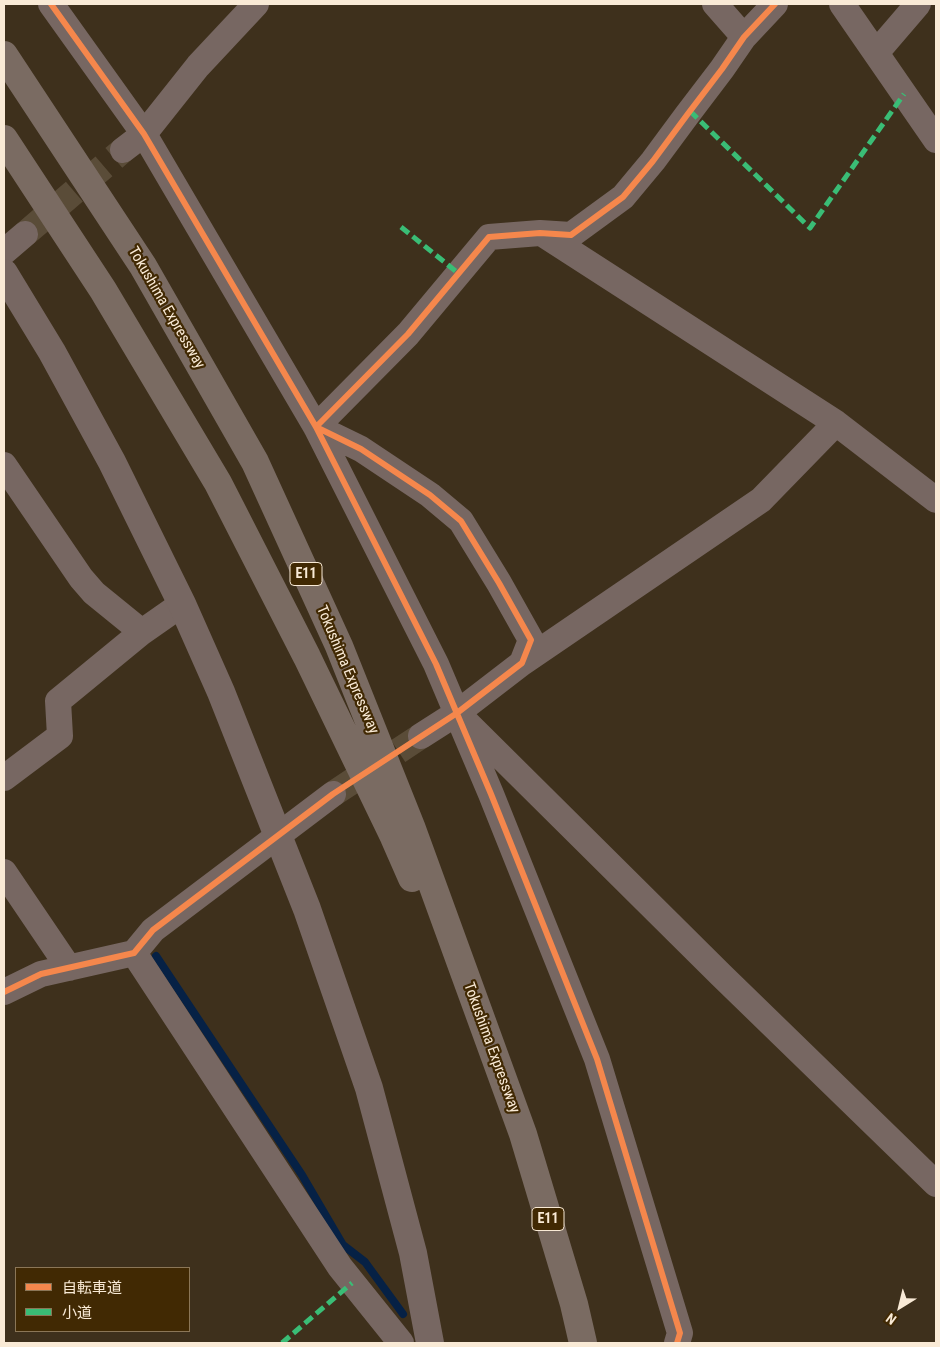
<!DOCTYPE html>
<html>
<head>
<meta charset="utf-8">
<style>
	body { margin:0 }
	#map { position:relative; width:940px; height:1347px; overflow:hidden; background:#3e301c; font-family:"Roboto Condensed","Noto Sans JP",sans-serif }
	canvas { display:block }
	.frame { position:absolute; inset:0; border:5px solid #f9ead6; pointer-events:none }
	.legend { position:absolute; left:15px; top:1267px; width:175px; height:65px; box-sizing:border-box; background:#412903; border:1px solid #8b7657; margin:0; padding:6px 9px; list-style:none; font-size:15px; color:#f9ead6 }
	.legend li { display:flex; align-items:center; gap:10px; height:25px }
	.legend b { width:25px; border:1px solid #8b7657 }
	.north { position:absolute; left:875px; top:1282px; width:50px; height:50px; -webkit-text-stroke:4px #412903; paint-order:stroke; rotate:216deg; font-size:14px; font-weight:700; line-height:20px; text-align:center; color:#f9ead6 }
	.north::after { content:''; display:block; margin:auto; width:18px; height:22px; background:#f9ead6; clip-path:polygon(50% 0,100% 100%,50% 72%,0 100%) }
</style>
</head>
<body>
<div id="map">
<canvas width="940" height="1347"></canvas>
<div class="frame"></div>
<ul class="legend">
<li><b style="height:6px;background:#f5874c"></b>自転車道</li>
<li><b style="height:6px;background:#3abd76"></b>小道</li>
</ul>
<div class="north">N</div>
</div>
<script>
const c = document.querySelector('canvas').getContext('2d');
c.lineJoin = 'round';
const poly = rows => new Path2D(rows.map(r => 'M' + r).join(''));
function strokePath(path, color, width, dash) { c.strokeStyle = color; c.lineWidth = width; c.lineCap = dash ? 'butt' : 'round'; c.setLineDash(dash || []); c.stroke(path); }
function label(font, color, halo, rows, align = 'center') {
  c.font = font + ' "Roboto Condensed",sans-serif'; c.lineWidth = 4.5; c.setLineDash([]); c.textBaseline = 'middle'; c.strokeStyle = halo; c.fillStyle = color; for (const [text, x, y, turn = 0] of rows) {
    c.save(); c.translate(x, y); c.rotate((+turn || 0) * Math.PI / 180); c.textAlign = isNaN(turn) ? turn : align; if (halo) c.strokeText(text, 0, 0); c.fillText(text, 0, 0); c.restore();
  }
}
const stream = poly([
	[156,956,302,1175,343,1245,365,1262,403,1314]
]);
const minorTunnel = poly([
	[25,234,123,150],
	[333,794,421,736]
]);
const minor = poly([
	[51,4,144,134,316,427,436,664,491,794,597,1059,680,1333,677,1343],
	[715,4,744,37],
	[842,4,936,140],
	[876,53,918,4],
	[123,150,144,134,198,66,256,4],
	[543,234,836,423,936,500],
	[4,252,25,234],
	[4,465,81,578,94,593,142,632,182,604],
	[522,663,761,500,836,423],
	[466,722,721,975,936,1184],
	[421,736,457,713,522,663,531,640,499,583,461,521,430,495,361,449,316,427,408,334,489,237,540,233,571,235,623,197,653,161,687,115,722,69,744,37,775,4],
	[4,778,60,736,58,701,142,632],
	[4,872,69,968],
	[134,953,340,1267,401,1343],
	[4,992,41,974,134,953,153,930,333,794]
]);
const tertiary = poly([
	[4,273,52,352,112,462,182,604,221,692,307,909,369,1088,413,1253,430,1343]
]);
const motorway = poly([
	[4,55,143,266,255,462,339,646,412,829,523,1134,574,1304,583,1343],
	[4,139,103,290,218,483,307,657,394,837,412,878]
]);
const quiet = poly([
	[690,111,810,228,904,94],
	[401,227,458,273],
	[282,1343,352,1283]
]);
const cycleway = poly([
	[51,4,144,134,316,427,436,664,491,794,597,1059,680,1333,677,1343],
	[4,992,41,974,134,953,153,930,333,794,457,713,522,663,531,640,499,583,461,521,430,495,361,449,316,427,408,334,489,237,540,233,571,235,623,197,653,161,687,115,722,69,744,37,775,4]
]);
const shields = [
	[306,574,32],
	[548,1219,32]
];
const shieldNames = [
	["E11",306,574],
	["E11",548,1219]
];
const streetNames = [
	["Tokushima Expressway",166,308,60],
	["Tokushima Expressway",347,670,67],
	["Tokushima Expressway",491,1048,70]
];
strokePath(stream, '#062145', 8);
strokePath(minorTunnel, '#5a4c38', 26, [26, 13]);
strokePath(minor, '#776762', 26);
strokePath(tertiary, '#776762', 28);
strokePath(motorway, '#7a6b62', 28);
strokePath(quiet, '#3abd76', 5, [10, 5]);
strokePath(cycleway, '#f5874c', 6);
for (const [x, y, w] of shields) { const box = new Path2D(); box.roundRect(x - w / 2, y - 11.5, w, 23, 4); c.fillStyle = '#412903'; c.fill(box); strokePath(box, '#f9ead6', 1); }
label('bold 14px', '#f9ead6', null, shieldNames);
label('15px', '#f9ead6', '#412903', streetNames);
</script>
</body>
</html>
